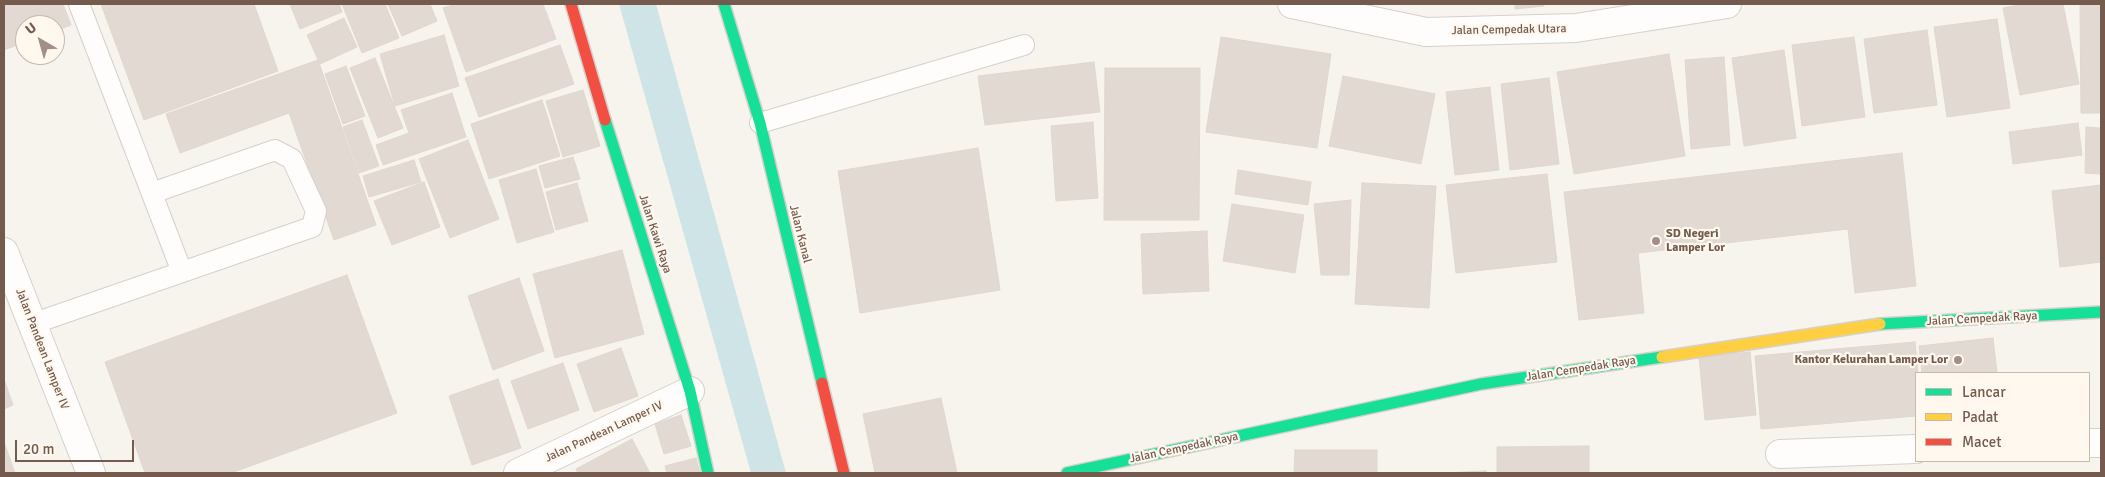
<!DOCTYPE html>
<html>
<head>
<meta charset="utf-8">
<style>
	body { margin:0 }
	#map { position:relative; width:2105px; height:477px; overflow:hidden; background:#f7f3ed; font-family:Signika,sans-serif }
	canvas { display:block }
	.frame { position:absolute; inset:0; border:5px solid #745b4e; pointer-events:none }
	.legend { position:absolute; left:1915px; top:372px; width:175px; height:90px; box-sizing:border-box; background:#fef8ef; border:1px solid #c7b9af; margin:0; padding:6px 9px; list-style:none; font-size:15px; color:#745b4e }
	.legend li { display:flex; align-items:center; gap:10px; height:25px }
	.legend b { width:25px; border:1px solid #c7b9af }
	.north { position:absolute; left:15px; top:15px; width:50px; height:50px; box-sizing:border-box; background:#fef8ef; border:1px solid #c7b9af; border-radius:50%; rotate:322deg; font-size:14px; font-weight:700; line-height:20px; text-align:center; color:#745b4e }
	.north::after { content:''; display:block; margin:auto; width:18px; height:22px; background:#a29086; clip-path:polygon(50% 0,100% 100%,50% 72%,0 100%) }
	.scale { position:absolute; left:15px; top:440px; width:119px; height:22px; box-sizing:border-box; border:2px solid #745b4e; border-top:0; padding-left:6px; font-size:15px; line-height:18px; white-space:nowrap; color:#745b4e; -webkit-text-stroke:4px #fef8ef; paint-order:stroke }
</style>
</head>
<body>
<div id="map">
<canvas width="2105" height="477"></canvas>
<div class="frame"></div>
<ul class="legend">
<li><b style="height:6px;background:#16e098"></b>Lancar</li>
<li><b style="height:6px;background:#ffcf43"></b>Padat</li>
<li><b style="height:6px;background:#f24e42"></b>Macet</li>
</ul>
<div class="north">U</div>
<div class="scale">20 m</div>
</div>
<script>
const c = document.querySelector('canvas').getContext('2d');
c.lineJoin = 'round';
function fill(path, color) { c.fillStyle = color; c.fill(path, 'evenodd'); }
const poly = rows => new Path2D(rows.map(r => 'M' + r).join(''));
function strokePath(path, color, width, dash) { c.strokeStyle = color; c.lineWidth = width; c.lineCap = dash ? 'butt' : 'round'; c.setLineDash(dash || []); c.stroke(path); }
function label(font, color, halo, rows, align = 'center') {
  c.font = font + ' Signika,sans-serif'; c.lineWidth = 4.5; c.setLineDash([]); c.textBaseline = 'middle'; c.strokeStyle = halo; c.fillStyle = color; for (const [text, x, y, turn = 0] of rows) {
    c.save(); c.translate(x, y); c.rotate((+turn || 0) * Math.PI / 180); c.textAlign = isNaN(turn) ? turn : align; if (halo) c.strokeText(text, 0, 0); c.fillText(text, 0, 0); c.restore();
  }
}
const water = poly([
	[619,4,656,4,786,473,751,473]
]);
const building = poly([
	[4,4,63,4,71,25,55,31,55,25,25,25,25,42,4,50,4,4],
	[101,4,254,4,278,71,144,120,101,4],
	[290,4,339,4,342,12,300,29,290,4],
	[342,4,385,4,399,38,362,53,342,4],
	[388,4,430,4,437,21,402,36,388,4],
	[456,4,543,4,556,39,466,72,443,8,456,4],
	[1515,4,1544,4,1544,6,1515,9,1515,4],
	[2025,4,2063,4,2079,84,2020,95,2003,8,2025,4],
	[2080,4,2101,4,2101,113,2081,113,2080,4],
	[344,18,357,47,320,64,307,35,344,18],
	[1997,19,2010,108,1947,117,1934,27,1997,19],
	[1927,30,1937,105,1874,113,1864,39,1927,30],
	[444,35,459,86,395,106,380,54,444,35],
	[1221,37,1331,54,1317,148,1206,132,1221,37],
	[1854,37,1865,117,1802,126,1792,45,1854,37],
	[560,45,574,84,479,117,465,78,560,45],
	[1784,50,1796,138,1744,146,1732,58,1784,50],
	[1669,54,1685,156,1574,174,1557,72,1669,54],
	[1724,57,1730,145,1691,149,1685,60,1724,57],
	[375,58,403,128,378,138,350,68,375,58],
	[318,60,376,225,334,240,289,113,180,153,166,114,318,60],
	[1094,62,1100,112,985,125,978,76,1094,62],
	[346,66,365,116,343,124,325,74,346,66],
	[1105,68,1200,68,1199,220,1104,220,1105,68],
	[1343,76,1435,94,1421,164,1329,146,1343,76],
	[1549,78,1559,164,1510,170,1501,84,1549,78],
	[1490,87,1499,170,1455,175,1446,92,1490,87],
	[583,90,600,146,563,157,546,101,583,90],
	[452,93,466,137,383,165,376,145,409,133,401,110,452,93],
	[542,100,560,156,489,179,471,124,542,100],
	[362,120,379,166,359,173,343,127,362,120],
	[1093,122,1098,198,1056,201,1051,126,1093,122],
	[2078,123,2082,155,2013,164,2009,132,2078,123],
	[2086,127,2101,128,2101,174,2085,173,2086,127],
	[468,140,499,219,450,238,419,159,468,140],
	[978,148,1000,290,860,313,838,171,978,148],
	[1902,153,1916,286,1855,293,1848,229,1638,253,1644,313,1579,320,1564,192,1902,153],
	[573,157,580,179,545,188,539,166,573,157],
	[414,160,421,182,369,197,363,176,414,160],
	[536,169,554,232,517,243,499,180,536,169],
	[1238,170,1311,182,1308,205,1235,194,1238,170],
	[1547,174,1557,262,1456,273,1446,185,1547,174],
	[424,182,440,227,392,245,374,201,424,182],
	[577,183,588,221,556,230,546,192,577,183],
	[1362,183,1436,186,1429,308,1355,304,1362,183],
	[2101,185,2101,262,2060,267,2052,191,2101,185],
	[1351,200,1349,275,1321,275,1314,204,1351,200],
	[1232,204,1304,215,1295,273,1223,261,1232,204],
	[1207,231,1209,291,1143,294,1141,234,1207,231],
	[622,250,644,334,555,358,533,274,622,250],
	[347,275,397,413,231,473,145,473,105,362,347,275],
	[519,278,544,351,493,370,468,296,519,278],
	[1993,338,1997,373,1922,373,1919,346,1993,338],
	[1915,342,1918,373,1916,373,1916,416,1761,429,1755,356,1915,342],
	[621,348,638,396,594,412,577,364,621,348],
	[1750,352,1756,415,1705,420,1699,357,1750,352],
	[563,363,579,410,528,429,511,381,563,363],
	[4,379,13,405,4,409,4,379],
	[498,379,521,448,472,465,449,396,498,379],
	[941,398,957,473,875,473,863,414,941,398],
	[681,415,691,446,664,454,655,424,681,415],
	[632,439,650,473,578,473,576,469,632,439],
	[4,442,15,473,4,473,4,442],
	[1589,446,1589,473,1497,473,1497,447,1589,446],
	[1295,450,1377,450,1377,473,1294,473,1295,450],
	[696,458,700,473,667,473,665,466,696,458],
	[1486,471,1486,473,1441,473,1486,471]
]);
const lane = poly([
	[79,4,182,272],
	[760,123,1024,45],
	[32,324,312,227,316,211,292,159,275,150,152,193]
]);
const street = poly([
	[1292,4,1426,32,1576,28,1727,4],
	[4,252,91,473],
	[2089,443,2101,443],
	[1780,454,1916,449],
	[518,473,690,391]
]);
const fast = poly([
	[724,4,760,123,822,383],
	[605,120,690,391,708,473],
	[1880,324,2101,312],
	[1067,473,1481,384,1662,357]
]);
const slow = poly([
	[1662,357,1880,324]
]);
const jam = poly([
	[571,4,605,120],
	[822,383,844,473]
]);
const markers = [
	[1656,241,5,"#a29086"],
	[1958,360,5,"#a29086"]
];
const streetNames = [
	["Jalan Cempedak Utara",1509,30,-1],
	["Jalan Kawi Raya",655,234,72],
	["Jalan Kanal",800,234,76],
	["Jalan Cempedak Raya",1982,319,-3],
	["Jalan Pandean Lamper IV",42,349,69],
	["Jalan Cempedak Raya",1581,369,-9],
	["Jalan Pandean Lamper IV",604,432,-25],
	["Jalan Cempedak Raya",1184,448,-12]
];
const poiNames = [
	["SD Negeri",1666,234],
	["Lamper Lor",1666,248],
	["Kantor Kelurahan Lamper Lor",1948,360,"right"]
];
fill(water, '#cfe4e6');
fill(building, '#e1d9d2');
strokePath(building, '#dfd6d0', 1);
strokePath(lane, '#d6d0cb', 22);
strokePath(street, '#d6d0cb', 30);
strokePath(fast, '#d6d0ca', 14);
strokePath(slow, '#d6d0ca', 14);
strokePath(jam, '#d6d0ca', 14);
strokePath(lane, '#fefdfc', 20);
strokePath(street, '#fefdfc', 28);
strokePath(fast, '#16e098', 11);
strokePath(slow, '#ffcf43', 11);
strokePath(jam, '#f24e42', 11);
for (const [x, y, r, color] of markers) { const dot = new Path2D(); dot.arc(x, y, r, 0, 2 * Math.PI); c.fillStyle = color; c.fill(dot); strokePath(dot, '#fef8ef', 2); }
label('12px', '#745b4e', '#fef8ef', streetNames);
label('bold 12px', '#745b4e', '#fef8ef', poiNames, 'left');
</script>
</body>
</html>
